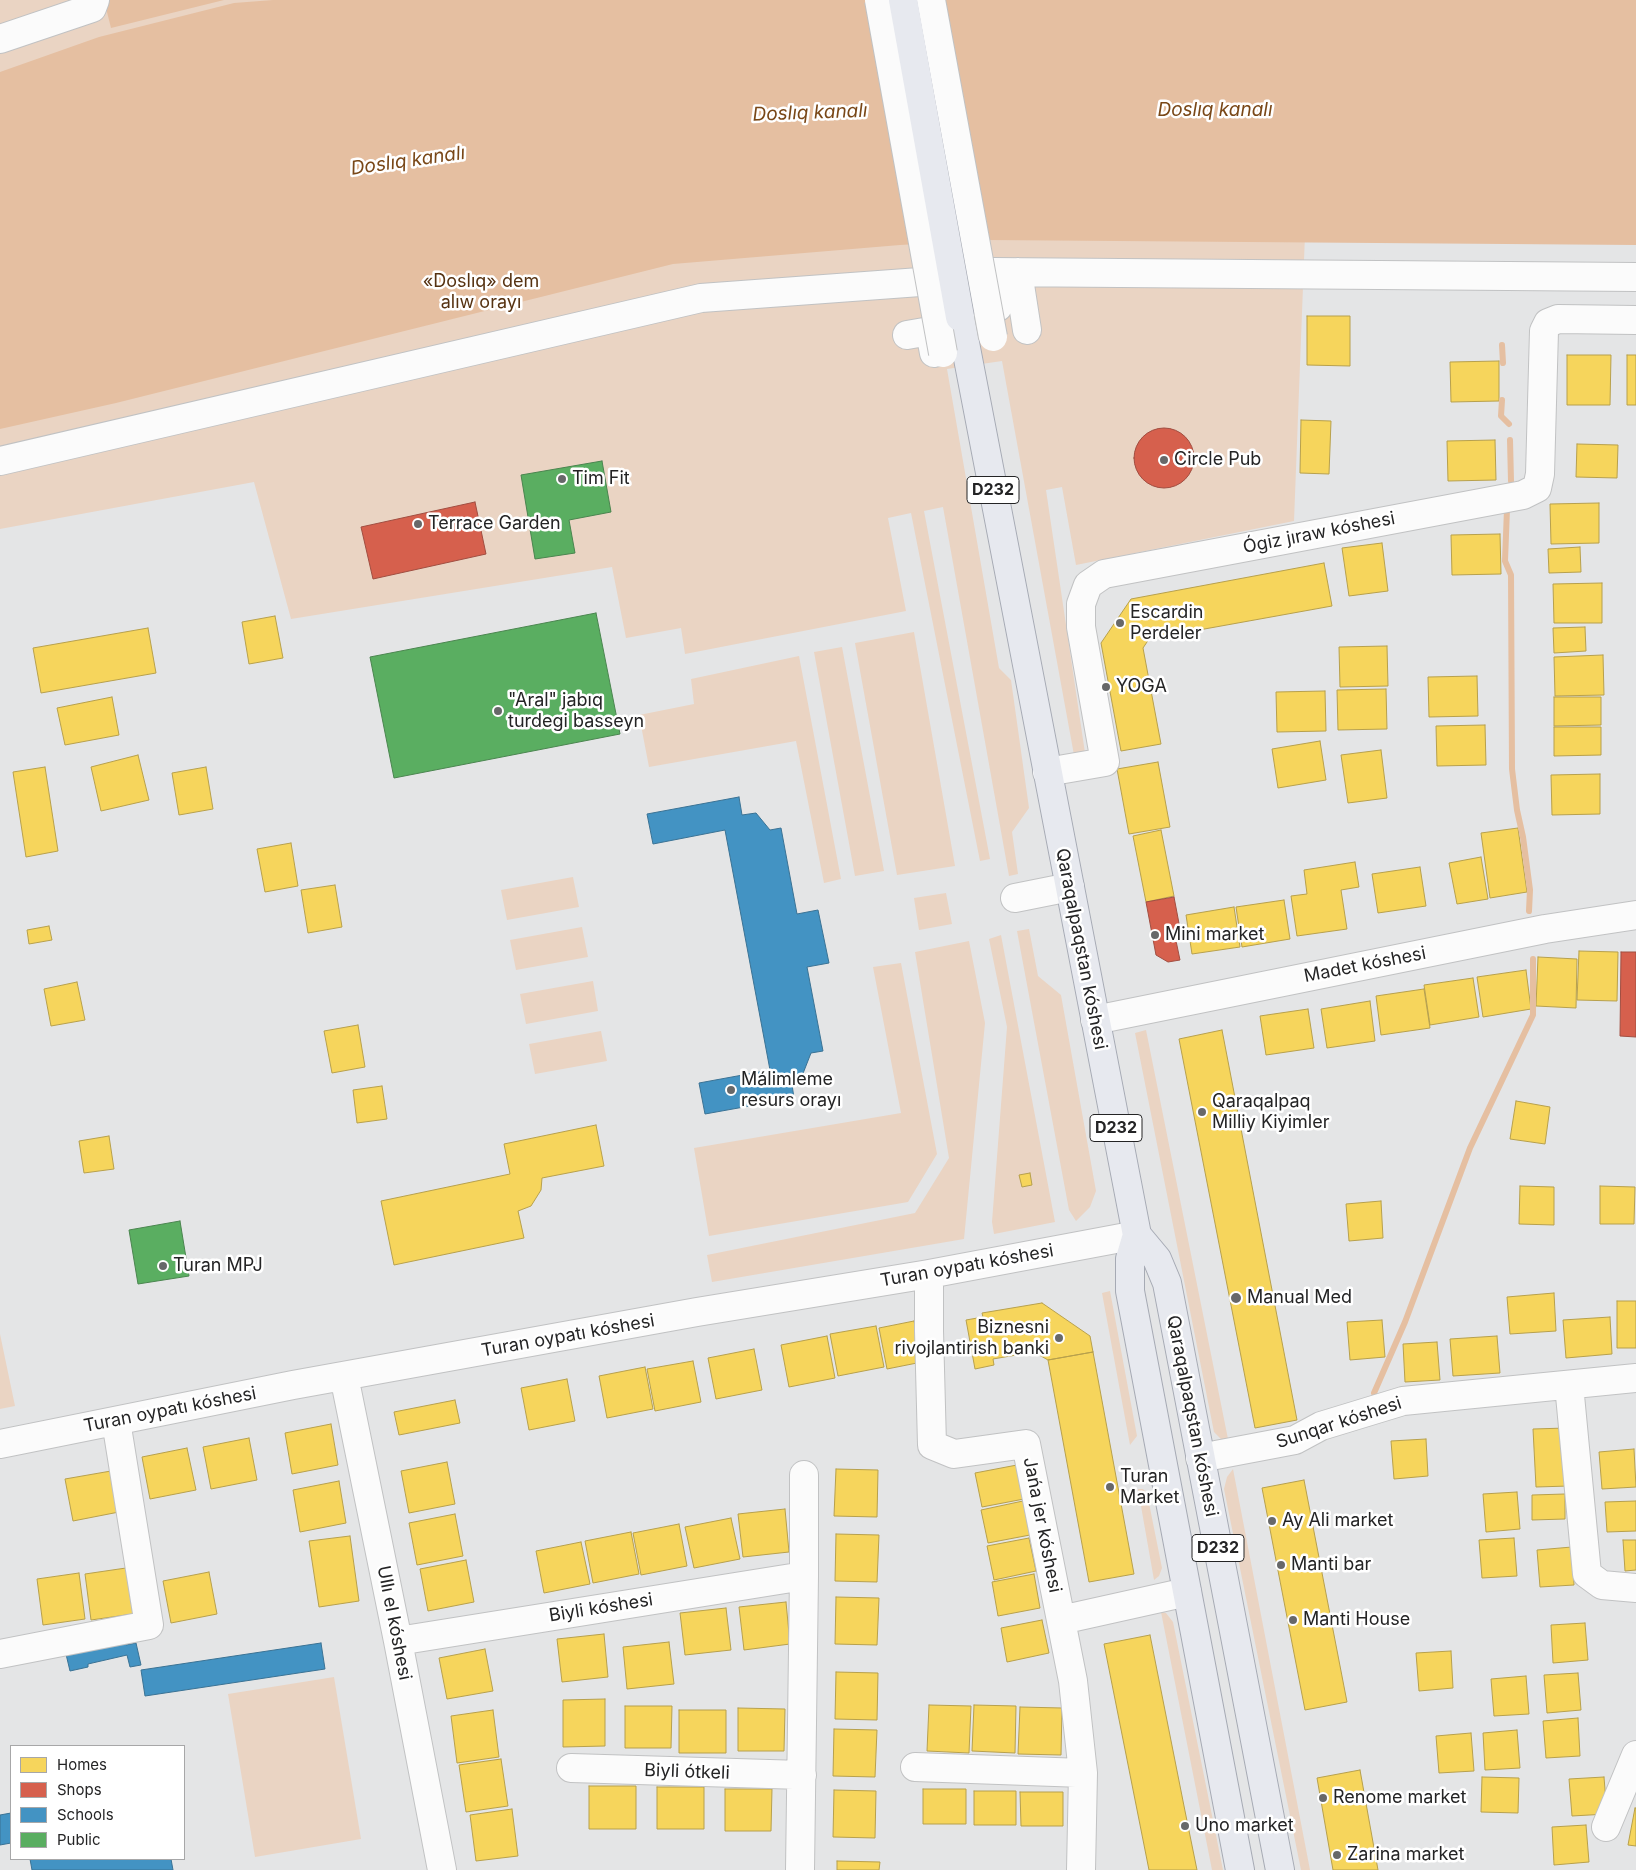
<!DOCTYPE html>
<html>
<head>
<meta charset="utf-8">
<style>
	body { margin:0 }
	#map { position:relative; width:1636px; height:1870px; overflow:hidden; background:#e4e5e6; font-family:Inter,sans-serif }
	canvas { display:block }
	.legend { position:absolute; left:10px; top:1745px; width:175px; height:115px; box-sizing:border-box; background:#fff; border:1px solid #a7a7a8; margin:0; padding:6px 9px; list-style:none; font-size:15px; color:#242425 }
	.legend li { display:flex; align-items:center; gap:10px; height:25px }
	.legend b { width:25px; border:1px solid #a7a7a8 }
</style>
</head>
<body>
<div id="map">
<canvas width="1636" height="1870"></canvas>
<ul class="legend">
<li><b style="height:14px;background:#f6d55c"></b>Homes</li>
<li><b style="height:14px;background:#d6604d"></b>Shops</li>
<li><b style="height:14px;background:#4393c3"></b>Schools</li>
<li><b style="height:14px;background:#5aae61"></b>Public</li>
</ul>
</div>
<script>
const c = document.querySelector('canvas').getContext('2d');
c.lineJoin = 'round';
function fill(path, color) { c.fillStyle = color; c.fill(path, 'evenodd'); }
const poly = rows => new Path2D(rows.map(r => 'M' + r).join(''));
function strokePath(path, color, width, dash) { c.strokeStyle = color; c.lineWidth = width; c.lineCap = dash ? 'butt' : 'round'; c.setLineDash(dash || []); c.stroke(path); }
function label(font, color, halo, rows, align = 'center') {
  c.font = font + ' Inter,sans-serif'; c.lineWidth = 5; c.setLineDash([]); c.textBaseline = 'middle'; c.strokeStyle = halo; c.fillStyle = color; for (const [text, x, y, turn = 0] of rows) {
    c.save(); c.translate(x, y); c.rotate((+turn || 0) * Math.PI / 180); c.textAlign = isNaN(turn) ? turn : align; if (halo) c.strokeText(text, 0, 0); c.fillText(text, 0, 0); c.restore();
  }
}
const green = poly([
	[0,0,1314,0,1294,521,1076,565,1062,487,1046,490,1085,753,1074,755,1002,361,947,369,999,668,1011,680,1029,808,1012,832,1018,874,1009,876,943,507,924,511,990,859,980,861,911,513,888,518,906,611,685,654,681,628,626,638,612,567,291,619,254,482,0,529],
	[914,632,955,866,897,875,855,643],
	[842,647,884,871,855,876,814,652],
	[799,656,841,879,824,883,796,741,649,767,639,715,694,704,691,679],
	[573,877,579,907,507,920,501,890],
	[946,893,952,924,919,930,914,898],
	[582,927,588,957,516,970,510,940],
	[1029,929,1038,976,1061,995,1096,1191,1090,1207,1076,1221,1069,1210,1017,931],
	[1001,935,1055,1222,994,1234,992,1222,1007,1027,989,939],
	[969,941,985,1023,964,1239,712,1282,707,1255,915,1213,949,1158,915,952],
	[901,963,937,1154,908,1202,709,1236,694,1148,901,1113,873,967],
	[593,981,598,1011,526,1024,520,994],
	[1146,1030,1228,1439,1221,1439,1214,1432,1135,1033],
	[601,1031,607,1061,535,1074,529,1044],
	[1110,1291,1137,1436,1130,1445,1102,1293],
	[0,1334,15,1406,0,1409],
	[1233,1469,1310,1870,1301,1870,1224,1489,1227,1477],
	[1138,1489,1143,1489,1147,1493,1162,1568,1159,1576,1154,1580],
	[1161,1612,1166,1613,1173,1622,1223,1870,1212,1870],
	[334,1677,361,1839,255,1857,228,1694]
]);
const water = poly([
	[104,0,224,0,111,28],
	[273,0,1636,0,1636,245,987,240,900,245,673,264,116,403,0,429,0,72,99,37,234,3]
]);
const homes = poly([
	[1307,316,1350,316,1350,366,1307,365,1307,316],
	[1567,355,1611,355,1610,405,1567,405,1567,355],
	[1627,355,1636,355,1636,405,1627,405,1627,355],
	[1499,361,1499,401,1451,402,1450,362,1499,361],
	[1301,420,1331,421,1329,474,1300,473,1301,420],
	[1495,440,1496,480,1448,481,1447,441,1495,440],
	[1577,444,1618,445,1617,478,1576,477,1577,444],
	[1599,503,1599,543,1551,544,1550,504,1599,503],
	[1500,534,1501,574,1452,575,1451,535,1500,534],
	[1382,543,1388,591,1349,596,1342,548,1382,543],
	[1580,547,1581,572,1549,573,1548,549,1580,547],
	[1324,563,1332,606,1149,639,1143,648,1161,744,1121,751,1101,643,1131,599,1324,563],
	[1602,583,1602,623,1554,623,1553,584,1602,583],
	[275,616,283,658,249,664,242,622,275,616],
	[1585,627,1586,651,1554,653,1553,628,1585,627],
	[148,628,156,673,41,693,33,648,148,628],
	[1387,646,1388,686,1340,687,1339,647,1387,646],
	[1603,655,1604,695,1555,696,1554,657,1603,655],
	[1477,676,1478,716,1429,717,1428,677,1477,676],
	[1386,689,1387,729,1338,730,1337,690,1386,689],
	[1325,691,1326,731,1277,732,1276,692,1325,691],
	[112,697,119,735,65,745,57,708,112,697],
	[1554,697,1601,697,1601,725,1554,726,1554,697],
	[1485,725,1486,765,1437,766,1436,726,1485,725],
	[1554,727,1601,727,1601,755,1554,756,1554,727],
	[1320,741,1326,780,1278,788,1272,749,1320,741],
	[1381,750,1387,798,1348,803,1341,755,1381,750],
	[138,755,149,800,101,811,91,767,138,755],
	[1158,762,1170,827,1129,834,1117,769,1158,762],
	[45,767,58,851,26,857,13,772,45,767],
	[206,767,213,809,179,815,172,773,206,767],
	[1600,774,1600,814,1552,815,1551,775,1600,774],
	[1518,828,1527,892,1490,898,1481,833,1518,828],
	[1161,830,1174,896,1146,902,1133,836,1161,830],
	[291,843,298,886,265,892,257,849,291,843],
	[1481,857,1488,899,1457,904,1449,863,1481,857],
	[1355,862,1359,887,1341,890,1347,929,1297,936,1291,896,1307,894,1304,870,1355,862],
	[1420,867,1426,906,1378,913,1372,874,1420,867],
	[335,885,342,927,308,933,301,890,335,885],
	[1284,900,1290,939,1242,947,1236,907,1284,900],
	[1234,907,1240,947,1192,954,1186,915,1234,907],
	[49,926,52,940,29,944,27,930,49,926],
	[1579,951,1618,952,1617,1001,1577,1000,1579,951],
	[1538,957,1577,959,1576,1008,1536,1006,1538,957],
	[1526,970,1531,1009,1483,1017,1477,977,1526,970],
	[1473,978,1479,1017,1430,1025,1424,985,1473,978],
	[77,982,85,1020,51,1026,44,989,77,982],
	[1424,989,1430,1028,1381,1035,1376,996,1424,989],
	[1370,1001,1375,1041,1327,1048,1321,1009,1370,1001],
	[1308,1009,1314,1048,1266,1055,1260,1016,1308,1009],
	[358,1025,365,1067,332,1073,324,1031,358,1025],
	[1222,1030,1297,1420,1255,1428,1179,1039,1222,1030],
	[382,1086,387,1119,357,1123,353,1090,382,1086],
	[1516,1101,1550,1107,1545,1144,1510,1139,1516,1101],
	[596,1125,604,1166,542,1178,541,1190,531,1206,518,1211,524,1238,394,1265,381,1201,510,1174,504,1144,596,1125],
	[109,1136,114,1169,84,1173,79,1141,109,1136],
	[1030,1173,1032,1185,1022,1187,1019,1175,1030,1173],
	[1520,1186,1554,1187,1554,1225,1519,1224,1520,1186],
	[1600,1186,1635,1187,1634,1224,1600,1224,1600,1186],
	[1381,1201,1383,1238,1349,1241,1346,1204,1381,1201],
	[1554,1293,1556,1331,1510,1334,1507,1297,1554,1293],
	[1617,1301,1636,1301,1636,1348,1617,1348,1617,1301],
	[1042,1303,1090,1336,1093,1352,1048,1360,1034,1352,993,1359,994,1365,975,1369,966,1320,983,1317,982,1313,1042,1303],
	[1610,1317,1612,1354,1566,1358,1563,1320,1610,1317],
	[1382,1320,1385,1357,1350,1360,1347,1322,1382,1320],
	[914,1321,922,1362,887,1369,879,1328,914,1321],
	[876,1326,884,1367,838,1376,830,1334,876,1326],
	[827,1336,835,1378,789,1387,781,1345,827,1336],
	[1497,1336,1500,1373,1453,1376,1450,1339,1497,1336],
	[1437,1342,1440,1380,1405,1382,1403,1344,1437,1342],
	[754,1349,762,1390,716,1399,708,1358,754,1349],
	[1093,1352,1134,1574,1089,1582,1048,1360,1093,1352],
	[693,1361,701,1402,655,1411,647,1369,693,1361],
	[645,1367,653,1409,607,1418,599,1376,645,1367],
	[567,1379,575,1421,529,1430,521,1388,567,1379],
	[455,1400,460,1423,399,1435,394,1412,455,1400],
	[331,1424,338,1465,292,1474,285,1433,331,1424],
	[1566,1428,1569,1486,1536,1487,1533,1429,1566,1428],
	[249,1438,257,1480,211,1489,203,1447,249,1438],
	[1426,1439,1428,1476,1394,1479,1391,1441,1426,1439],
	[187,1448,196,1490,150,1499,142,1457,187,1448],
	[1634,1449,1636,1487,1602,1489,1599,1452,1634,1449],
	[447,1462,455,1504,409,1513,401,1471,447,1462],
	[1017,1465,1024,1499,982,1507,975,1473,1017,1465],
	[836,1469,878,1470,877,1517,834,1516,836,1469],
	[111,1471,119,1512,73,1521,65,1479,111,1471],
	[1304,1480,1347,1702,1305,1710,1262,1488,1304,1480],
	[339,1481,346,1523,300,1532,293,1490,339,1481],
	[1517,1492,1520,1529,1486,1532,1483,1494,1517,1492],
	[1565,1494,1565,1519,1532,1520,1532,1495,1565,1494],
	[1023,1501,1030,1535,988,1543,981,1510,1023,1501],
	[1636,1501,1636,1531,1607,1532,1605,1502,1636,1501],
	[785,1509,789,1552,743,1557,738,1514,785,1509],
	[455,1514,463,1556,417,1565,409,1523,455,1514],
	[731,1518,740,1559,694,1568,685,1527,731,1518],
	[679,1524,687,1566,641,1575,633,1533,679,1524],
	[631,1532,639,1574,593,1583,585,1541,631,1532],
	[836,1534,879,1535,877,1582,835,1581,836,1534],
	[350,1536,359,1601,319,1607,309,1541,350,1536],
	[1029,1538,1036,1571,994,1580,987,1546,1029,1538],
	[1514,1538,1517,1576,1482,1578,1479,1540,1514,1538],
	[1623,1540,1636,1540,1636,1570,1625,1571,1623,1540],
	[581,1542,590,1584,544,1593,536,1551,581,1542],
	[1572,1547,1574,1585,1540,1587,1537,1550,1572,1547],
	[466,1560,474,1602,428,1611,420,1569,466,1560],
	[126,1568,133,1614,91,1620,85,1574,126,1568],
	[209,1572,217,1614,171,1623,163,1581,209,1572],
	[79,1573,85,1619,43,1625,37,1579,79,1573],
	[1034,1574,1040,1608,998,1616,992,1582,1034,1574],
	[836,1597,879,1598,877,1645,835,1644,836,1597],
	[786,1602,790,1644,744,1650,739,1607,786,1602],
	[726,1608,731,1650,685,1655,680,1613,726,1608],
	[1042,1620,1049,1653,1007,1662,1001,1628,1042,1620],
	[1585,1623,1588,1660,1553,1663,1551,1625,1585,1623],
	[604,1634,608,1677,562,1682,557,1639,604,1634],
	[1150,1635,1185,1811,1197,1870,1149,1870,1104,1644,1150,1635],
	[669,1642,674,1684,627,1689,623,1647,669,1642],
	[485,1649,493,1691,447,1699,439,1658,485,1649],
	[1451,1651,1453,1688,1419,1691,1416,1653,1451,1651],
	[836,1672,878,1673,877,1720,835,1719,836,1672],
	[1578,1673,1581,1710,1547,1713,1544,1675,1578,1673],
	[1526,1676,1529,1714,1494,1716,1491,1679,1526,1676],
	[605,1699,605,1746,563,1747,563,1700,605,1699],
	[929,1705,971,1706,969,1753,927,1751,929,1705],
	[974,1705,1016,1706,1015,1753,972,1751,974,1705],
	[625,1706,672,1706,671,1748,625,1748,625,1706],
	[1020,1707,1062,1708,1061,1755,1018,1754,1020,1707],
	[738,1708,785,1709,784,1751,738,1751,738,1708],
	[493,1710,499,1757,457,1763,451,1716,493,1710],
	[679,1710,726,1710,726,1753,679,1753,679,1710],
	[1578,1718,1580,1756,1546,1758,1543,1721,1578,1718],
	[834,1729,877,1730,875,1777,833,1776,834,1729],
	[1517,1730,1520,1768,1485,1770,1483,1733,1517,1730],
	[1471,1733,1474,1771,1439,1773,1436,1736,1471,1733],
	[501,1759,508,1806,466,1812,459,1765,501,1759],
	[1360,1770,1378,1870,1333,1870,1317,1778,1360,1770],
	[1482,1777,1519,1778,1518,1813,1481,1812,1482,1777],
	[1604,1777,1607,1814,1572,1816,1569,1779,1604,1777],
	[589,1786,636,1786,636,1829,589,1829,589,1786],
	[657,1787,704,1787,704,1829,657,1829,657,1787],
	[725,1789,772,1789,771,1831,725,1831,725,1789],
	[923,1789,966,1789,966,1824,923,1824,923,1789],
	[834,1790,876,1791,875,1838,833,1837,834,1790],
	[974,1791,1016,1791,1016,1825,974,1825,974,1791],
	[1020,1792,1063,1792,1063,1826,1021,1826,1020,1792],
	[1635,1808,1636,1808,1636,1846,1628,1845,1635,1808],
	[512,1809,518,1856,476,1861,470,1815,512,1809],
	[1586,1825,1589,1862,1554,1865,1552,1827,1586,1825],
	[837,1861,880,1862,879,1870,837,1870,837,1861]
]);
const shops = poly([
	'1134 458a30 30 0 1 1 60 0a30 30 0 1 1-60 0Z',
	[475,502,486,554,373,579,361,527,475,502],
	[1174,897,1181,934,1175,936,1180,960,1168,962,1156,955,1146,902,1174,897],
	[1621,952,1636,952,1636,1037,1620,1036,1621,952]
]);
const schools = poly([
	[739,797,742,815,756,813,770,830,781,828,797,914,818,910,829,963,807,967,823,1051,811,1053,802,1076,791,1078,794,1098,705,1114,699,1083,770,1070,725,830,653,844,647,814,739,797],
	[124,1637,126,1645,136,1643,141,1665,130,1667,127,1655,88,1664,88,1667,70,1671,65,1650,124,1637],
	[321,1643,325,1669,145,1696,141,1670,321,1643],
	[11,1813,11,1843,0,1845,0,1815,11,1813],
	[30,1859,171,1859,173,1870,32,1870,30,1859]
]);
const public = poly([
	[602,461,611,512,569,520,575,553,535,559,521,475,602,461],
	[596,613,620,734,394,778,370,657,596,613],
	[180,1221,189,1276,138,1284,129,1230,180,1221]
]);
const stream = poly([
	[1502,345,1503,363],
	[1502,400,1501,416,1509,424],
	[1510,440,1511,481],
	[1507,509,1505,561,1511,575,1512,769,1517,810,1523,837,1530,890,1529,911],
	[1374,1393,1405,1322,1470,1148,1533,1015,1533,959]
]);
const minor = poly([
	[0,39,92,8,95,0],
	[1018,272,1027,330],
	[998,307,992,272,1636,277],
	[907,335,930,331,934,353],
	[0,461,701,298,920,282],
	[1047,772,1105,762,1081,627,1081,604,1088,585,1104,574,1523,495,1537,488,1540,474,1544,331,1548,323,1558,319,1636,320],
	[1015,898,1070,887],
	[1095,1020,1545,929,1636,915],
	[929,1274,929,1331,932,1445,954,1454,1026,1444,1073,1681,1083,1773,1081,1870],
	[344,1376,398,1641,442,1870],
	[1569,1385,1587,1574,1602,1585,1636,1588],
	[0,1444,293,1385,697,1312,929,1274,1137,1235],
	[1200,1458,1295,1440,1321,1426,1403,1401,1636,1378],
	[1061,1620,1187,1592],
	[398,1641,804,1576],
	[0,1654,149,1625,116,1421],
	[915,1767,1083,1773],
	[571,1768,802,1775],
	[1606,1827,1636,1755],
	[800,1870,804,1576,804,1475]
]);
const major = poly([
	[960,317,1137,1235,1130,1259,1130,1291,1240,1870],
	[1137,1235,1157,1259,1167,1283,1280,1870]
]);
const minorBridge = poly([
	[879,0,943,353],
	[931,0,993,337]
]);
const majorBridge = poly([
	[903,0,960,317]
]);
const markers = [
	[1164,460,5,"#676869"],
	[562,479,5,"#676869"],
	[418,524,5,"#676869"],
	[1120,623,5,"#676869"],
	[1106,687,5,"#676869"],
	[498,711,5,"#676869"],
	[1155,935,5,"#676869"],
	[731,1090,5,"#676869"],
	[1202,1112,5,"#676869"],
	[163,1266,5,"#676869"],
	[1236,1298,6,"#676869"],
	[1059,1338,5,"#676869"],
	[1110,1487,5,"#676869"],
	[1272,1521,5,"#676869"],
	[1281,1565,5,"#676869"],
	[1293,1620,5,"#676869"],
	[1323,1798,5,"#676869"],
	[1185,1826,5,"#676869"],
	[1337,1855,5,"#676869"]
];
const shields = [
	[993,490,52],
	[1116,1128,52],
	[1218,1548,52]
];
const shieldNames = [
	["D232",993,490],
	["D232",1116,1128],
	["D232",1218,1548]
];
const parkNames = [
	["«Doslıq» dem",481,282],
	["alıw orayı",481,303]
];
const poiNames = [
	["Circle Pub",1174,460],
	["Tim Fit",572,479],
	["Terrace Garden",428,524],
	["Escardin",1130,613],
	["Perdeler",1130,634],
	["YOGA",1116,687],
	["\"Aral\" jabıq",508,701],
	["turdegi basseyn",508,722],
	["Mini market",1165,935],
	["Málimleme",741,1080],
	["resurs orayı",741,1101],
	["Qaraqalpaq",1212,1102],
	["Milliy Kiyimler",1212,1123],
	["Turan MPJ",173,1266],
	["Manual Med",1247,1298],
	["Biznesni",1049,1328,"right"],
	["rivojlantirish banki",1049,1349,"right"],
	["Turan",1120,1477],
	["Market",1120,1498],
	["Ay Ali market",1282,1521],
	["Manti bar",1291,1565],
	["Manti House",1303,1620],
	["Renome market",1333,1798],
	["Uno market",1195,1826],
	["Zarina market",1347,1855]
];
const streetNames = [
	["Ógiz jıraw kóshesi",1319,533,-11],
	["Qaraqalpaqstan kóshesi",1081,949,79],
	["Madet kóshesi",1365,965,-11],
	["Turan oypatı kóshesi",967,1266,-10],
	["Turan oypatı kóshesi",568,1336,-10],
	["Turan oypatı kóshesi",170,1410,-11],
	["Qaraqalpaqstan kóshesi",1192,1416,79],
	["Sunqar kóshesi",1339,1423,-18],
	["Jańa jer kóshesi",1042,1525,79],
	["Biyli kóshesi",601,1608,-9],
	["Ullı el kóshesi",394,1623,79],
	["Biyli ótkeli",687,1772,2]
];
const waterNames = [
	["Doslıq kanalı",1215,110],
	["Doslıq kanalı",810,113,-2],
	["Doslıq kanalı",408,161,-8]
];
fill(green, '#ead4c3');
fill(water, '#e5bfa1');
fill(homes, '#f6d55c');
strokePath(homes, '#b7a04c', 1);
fill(shops, '#d6604d');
strokePath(shops, '#a14e41', 1);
fill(schools, '#4393c3');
strokePath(schools, '#3a7294', 1);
fill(public, '#5aae61');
strokePath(public, '#4a854f', 1);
strokePath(stream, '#e5bfa1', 6);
strokePath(minor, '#c1c2c3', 30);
strokePath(major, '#a6aab4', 30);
strokePath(minor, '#fbfbfb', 28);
strokePath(major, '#e7e9ef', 28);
strokePath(minorBridge, '#c1c2c3', 30, []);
strokePath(majorBridge, '#a6aab4', 30, []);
strokePath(minorBridge, '#fbfbfb', 28);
strokePath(majorBridge, '#e7e9ef', 28);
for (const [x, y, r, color] of markers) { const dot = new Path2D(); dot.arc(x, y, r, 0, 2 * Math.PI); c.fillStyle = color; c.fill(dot); strokePath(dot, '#fff', 2); }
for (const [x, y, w] of shields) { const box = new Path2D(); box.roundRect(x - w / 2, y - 13.5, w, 27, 4); c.fillStyle = '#fff'; c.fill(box); strokePath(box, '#242425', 1); }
label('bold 16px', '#242425', null, shieldNames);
label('18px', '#563211', '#fff', parkNames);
label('18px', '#242425', '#fff', poiNames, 'left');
label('18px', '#242425', '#fff', streetNames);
label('italic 19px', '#794717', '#fff', waterNames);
</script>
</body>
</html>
